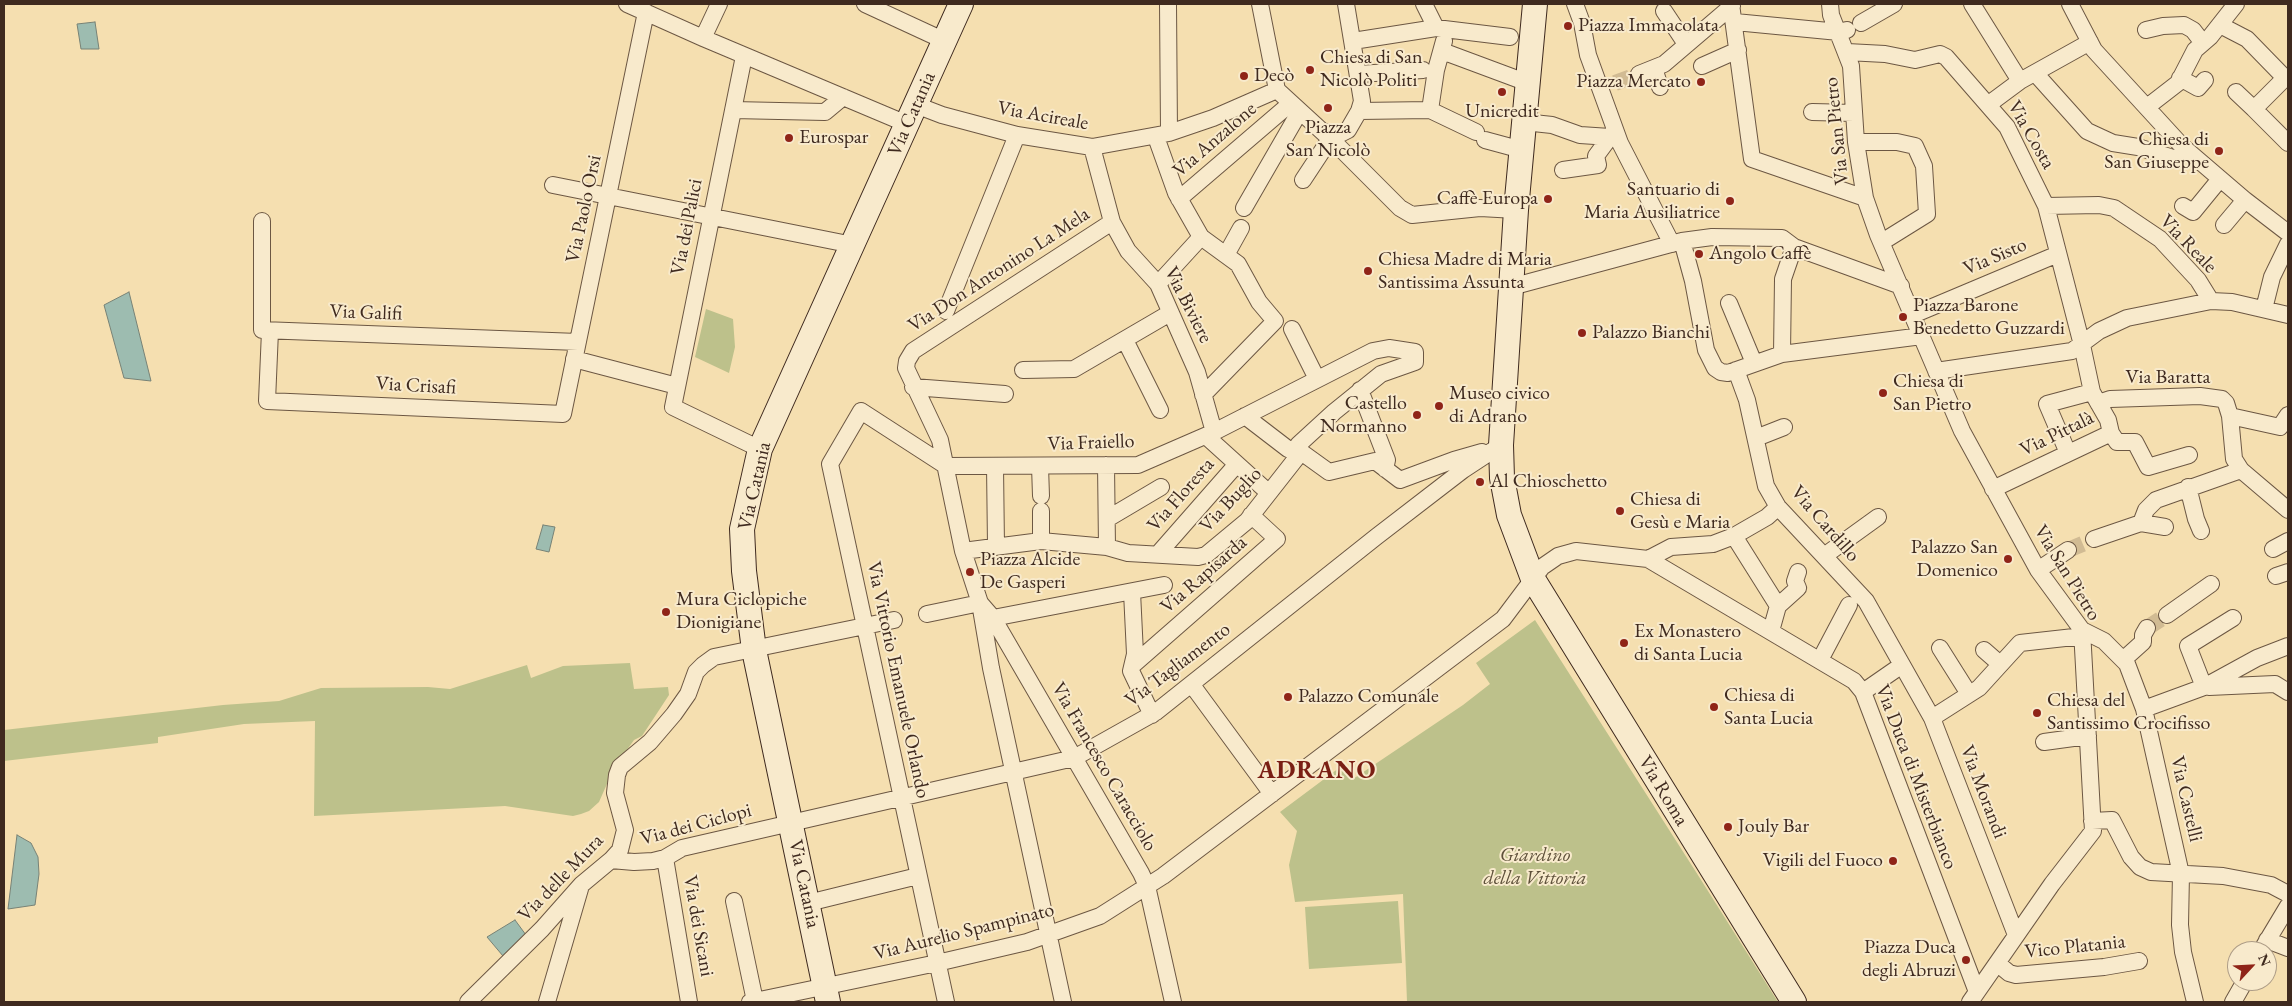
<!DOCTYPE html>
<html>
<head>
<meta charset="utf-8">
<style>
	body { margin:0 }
	#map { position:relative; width:2292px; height:1006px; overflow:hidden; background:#f5dfb0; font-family:"EB Garamond",serif }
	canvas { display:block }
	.frame { position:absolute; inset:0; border:5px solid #3f2a1f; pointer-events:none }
	.north { position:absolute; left:2227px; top:941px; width:50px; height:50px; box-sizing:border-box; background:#f8eacc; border:1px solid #ae9d87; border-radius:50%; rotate:65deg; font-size:14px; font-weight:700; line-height:20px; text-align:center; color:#3f2a1f }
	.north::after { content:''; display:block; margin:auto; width:18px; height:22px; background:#8f2418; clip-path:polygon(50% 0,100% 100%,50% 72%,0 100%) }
</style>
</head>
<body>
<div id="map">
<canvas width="2292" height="1006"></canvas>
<div class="frame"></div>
<div class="north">N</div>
</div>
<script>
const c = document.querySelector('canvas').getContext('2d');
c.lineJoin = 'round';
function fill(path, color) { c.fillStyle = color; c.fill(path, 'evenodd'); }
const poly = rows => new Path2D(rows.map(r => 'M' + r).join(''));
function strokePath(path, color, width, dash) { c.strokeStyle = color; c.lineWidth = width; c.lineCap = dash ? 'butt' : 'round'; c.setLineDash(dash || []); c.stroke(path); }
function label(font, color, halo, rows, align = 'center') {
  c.font = font + ' "EB Garamond",serif'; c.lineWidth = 4; c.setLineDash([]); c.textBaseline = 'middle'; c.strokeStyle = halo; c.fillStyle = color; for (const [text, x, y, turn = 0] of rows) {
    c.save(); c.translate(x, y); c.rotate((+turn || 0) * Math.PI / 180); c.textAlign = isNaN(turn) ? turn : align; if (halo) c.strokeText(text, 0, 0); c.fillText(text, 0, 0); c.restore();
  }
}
const green = poly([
	[706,309,733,319,735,347,729,373,695,357],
	[1535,620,1696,872,1778,1002,1407,1002,1403,894,1295,902,1289,865,1297,831,1280,812,1343,765,1353,779,1463,705,1490,684,1476,663],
	[630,663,634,689,668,687,669,695,642,736,634,740,614,768,599,802,589,811,581,814,573,816,505,806,314,816,315,721,244,724,158,737,158,743,4,761,4,730,223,705,279,701,321,688,428,687,450,689,527,665,531,678,563,666],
	[1398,901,1402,963,1309,969,1305,907]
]);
const water = poly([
	[95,22,99,49,81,49,77,24,95,22],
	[129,292,151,381,124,378,104,305,129,292],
	[543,525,555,527,549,552,536,549,543,525],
	[17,835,31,843,38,857,39,874,35,905,8,909,17,835],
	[515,920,526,935,503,956,487,937,515,920]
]);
const streetTunnel = poly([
	[1615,83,1639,74],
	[2068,550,2094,539],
	[2147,628,2167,615]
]);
const street = poly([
	[627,4,703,38,907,124],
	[865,4,945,41],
	[1168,4,1169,133],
	[1260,4,1277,90],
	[1424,4,1436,28],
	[1575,4,1582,23,1588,55,1620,143,1672,244],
	[1731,4,1752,159,1865,198],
	[1830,4,1831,15,1851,66,1856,142,1865,198,1878,235,1962,431,2038,570,2082,630,2093,831,2052,884,1970,1002],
	[1972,4,2020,81],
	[2070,4,2094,50,2182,146,2245,200,2288,233],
	[1664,11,1686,44],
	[1735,22,1839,32,1847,30],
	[1861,23,1894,4],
	[2220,25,2247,39,2285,78,2254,109,2288,143],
	[2146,30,2163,26,2184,25,2193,30,2203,43],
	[703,38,719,4],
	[1353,41,1436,28,1510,37],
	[1442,51,1528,83],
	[1847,52,1885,54,1915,60,1940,54,1946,57,2007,127,2046,206,2082,345,2092,392,2108,420,2111,433,1993,489],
	[744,56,673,407,760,449],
	[1702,66,1738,50],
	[2035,73,2087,131,2113,143,2138,147,2176,159],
	[1358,74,1423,70],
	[1639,74,1654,68],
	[2180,78,2198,88,2205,80],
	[1660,87,1654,68,1664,64,1732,6],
	[1277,90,1337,145,1400,208,1412,215,1480,208,1516,210],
	[2236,92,2254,109],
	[1989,104,2020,81,2090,42],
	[916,105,942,115,1017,135,1092,147,1169,133,1213,118,1277,90],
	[2147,107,2178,83,2195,50,2210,37,2236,4],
	[733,110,825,112,843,97],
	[1430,110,1436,70,1444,41],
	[1359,111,1430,110,1476,132],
	[1812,112,1854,113],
	[1524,122,1552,125,1580,135,1610,137,1616,134],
	[1323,132,1340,134,1348,130,1359,111,1362,101,1346,4],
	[1156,137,1176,193,1201,237,1238,264,1259,302,1275,321,1203,395],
	[1485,140,1522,150],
	[1856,142,1897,142,1915,146,1924,166,1927,214,1882,242],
	[1092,147,1112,222,1128,251,1158,284,1197,372,1214,432],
	[1563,170,1598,165,1596,156,1610,137],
	[1303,180,1330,139],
	[553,185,853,245],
	[1179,199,1291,103],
	[2046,206,2099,205,2114,208,2160,239,2198,280,2211,301],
	[2183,206,2193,212,2220,179],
	[1244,208,1300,111],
	[262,221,262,330,578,342],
	[2224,225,2245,200],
	[1682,241,1693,281,1706,350,1715,368,1721,372,1728,373,1782,354,1922,336],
	[1226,255,1241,228],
	[1158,284,1201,237],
	[1511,287,1682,241,1712,237,1782,238,1794,247,1901,286],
	[1729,303,1754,363],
	[2264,309,2272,277,2288,244],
	[946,311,1017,135],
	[1913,315,2058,254],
	[1292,329,1317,379],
	[270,331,267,401,563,414,646,12],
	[1125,340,1160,410],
	[1782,354,1783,279,1794,247],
	[574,359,677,386],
	[1023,370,1074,369,1170,313],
	[1736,370,1747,400,1766,486,1778,507,1866,601,1932,718,2016,935],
	[1936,371,2072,351,2099,331,2127,318,2211,301,2232,302,2288,315],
	[913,387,1005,394],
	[1360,390,1387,460,1385,469],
	[2098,403,2110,399,2200,396,2222,399,2226,403,2230,416,2234,459,2241,470,2288,510],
	[1245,416,1288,449,1304,454,1329,472,1375,461,1400,480,1454,460,1482,452],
	[2230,416,2280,427,2288,415],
	[2111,433,2117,442,2135,442,2148,467,2189,455],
	[1206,436,1269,493],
	[1756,438,1784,427],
	[2068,453,2047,404,2092,392],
	[1106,465,1107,547],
	[995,466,996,546],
	[1040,466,1041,496],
	[2188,487,2196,519,2201,531],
	[1041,511,1041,541],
	[1107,519,1161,487],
	[2141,523,2165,527],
	[1734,536,1778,606,1771,631],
	[2094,539,2141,523,2146,510,2156,500,2241,470],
	[2273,549,2288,541],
	[1158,554,1237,464],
	[1824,556,1878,517],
	[1648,559,1854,681,1863,692,1977,992],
	[2038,570,2068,550],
	[2276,576,2288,572],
	[1132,592,1135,654,1131,671,1152,715],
	[980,603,993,618,1141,873,1147,886,1173,1002],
	[1778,606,1798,588,1795,581,1798,572],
	[927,614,980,603],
	[2167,615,2211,584],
	[993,618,1164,585],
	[2082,630,2104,641,2127,664,2144,709,2181,874,2180,925,2183,952,2195,1002],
	[1940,648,1969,694],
	[1984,650,2000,664],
	[1820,660,1849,605],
	[2123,660,2143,642,2143,635,2147,628],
	[1133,665,1277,539,1251,515],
	[1192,685,1272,794],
	[2204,687,2188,646,2233,618],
	[2209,687,2275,684,2288,692],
	[1863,692,1902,665],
	[2144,709,2204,687,2257,658,2288,646],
	[1932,718,1979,688,2020,643,2083,636],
	[2044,742,2088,736],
	[2092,821,2112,820,2131,857,2140,867,2151,872,2223,876,2271,885,2288,894],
	[665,858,689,1002],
	[611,860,634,862,653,861,665,858,682,848,1074,758,1156,712,1376,537,1463,470,1501,445],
	[734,901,755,1001],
	[808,903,918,876],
	[2267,940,2288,948],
	[2261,951,2288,906],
	[1997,963,2009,973,2016,975,2104,967,2139,961],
	[468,1002,542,929,581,885,611,860,620,850,625,830,615,793,617,775,620,767,650,742,674,714,688,694,696,672,703,665,714,657,894,620],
	[547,1002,580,889],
	[750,1002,937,963,1027,942,1100,916,1163,876,1503,619,1542,567,1558,556,1576,551,1648,559,1671,547,1713,544,1734,536,1767,517,1778,507],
	[946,1002,830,464,861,411,946,466,1138,465,1214,432,1373,351,1389,348,1415,352,1415,362,1381,374,1334,412,1298,445,1298,456,1247,521,1206,555,1198,557,1128,553,1107,547,1041,541,963,551],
	[1063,1002,991,668,980,603,963,551,940,440,906,368,907,361,913,351,1112,222],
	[2233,1002,2245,981]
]);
const secondary = poly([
	[1535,4,1516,210,1501,445,1502,478,1509,515,1533,579,1794,1002],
	[828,1002,754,650,744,571,742,529,760,449,961,4]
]);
const markers = [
	[1568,26,5,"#8f2418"],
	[1310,70,5,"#8f2418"],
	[1244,76,5,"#8f2418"],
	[1701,82,5,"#8f2418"],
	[1502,92,5,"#8f2418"],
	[1328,108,5,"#8f2418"],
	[789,138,5,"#8f2418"],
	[2219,151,5,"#8f2418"],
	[1548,199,5,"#8f2418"],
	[1730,201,5,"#8f2418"],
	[1699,254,5,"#8f2418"],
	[1368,271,5,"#8f2418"],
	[1903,317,5,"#8f2418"],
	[1582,333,5,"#8f2418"],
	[1883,393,5,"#8f2418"],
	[1439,406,5,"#8f2418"],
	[1417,415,5,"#8f2418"],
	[1480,482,5,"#8f2418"],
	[1620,511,5,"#8f2418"],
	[2008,559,5,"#8f2418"],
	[970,572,5,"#8f2418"],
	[666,612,5,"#8f2418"],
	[1624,643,5,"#8f2418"],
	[1288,697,5,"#8f2418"],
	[1714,707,5,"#8f2418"],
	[2037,713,5,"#8f2418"],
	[1728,827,5,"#8f2418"],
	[1893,861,5,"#8f2418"],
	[1966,960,5,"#8f2418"]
];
const poiNames = [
	["Piazza Immacolata",1578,26],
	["Chiesa di San",1320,58],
	["Nicolò Politi",1320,81],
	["Decò",1254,76],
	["Piazza Mercato",1691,82,"right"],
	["Unicredit",1502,112,"center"],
	["Piazza",1328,128,"center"],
	["San Nicolò",1328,151,"center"],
	["Eurospar",799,138],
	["Chiesa di",2209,140,"right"],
	["San Giuseppe",2209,163,"right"],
	["Santuario di",1720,190,"right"],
	["Maria Ausiliatrice",1720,213,"right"],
	["Caffè Europa",1538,199,"right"],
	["Angolo Caffè",1709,254],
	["Chiesa Madre di Maria",1378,260],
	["Santissima Assunta",1378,283],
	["Piazza Barone",1913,306],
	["Benedetto Guzzardi",1913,329],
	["Palazzo Bianchi",1592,333],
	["Chiesa di",1893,382],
	["San Pietro",1893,405],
	["Museo civico",1449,394],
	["di Adrano",1449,417],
	["Castello",1407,404,"right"],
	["Normanno",1407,427,"right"],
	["Al Chioschetto",1490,482],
	["Chiesa di",1630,500],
	["Gesù e Maria",1630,523],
	["Palazzo San",1998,548,"right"],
	["Domenico",1998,571,"right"],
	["Piazza Alcide",980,560],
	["De Gasperi",980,583],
	["Mura Ciclopiche",676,600],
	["Dionigiane",676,623],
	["Ex Monastero",1634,632],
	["di Santa Lucia",1634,655],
	["Chiesa di",1724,696],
	["Santa Lucia",1724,719],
	["Palazzo Comunale",1298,697],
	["Chiesa del",2047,701],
	["Santissimo Crocifisso",2047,724],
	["Jouly Bar",1738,827],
	["Vigili del Fuoco",1883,861,"right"],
	["Piazza Duca",1956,948,"right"],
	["degli Abruzi",1956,971,"right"]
];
const streetNames = [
	["Via Catania",912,114,-66],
	["Via Acireale",1043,116,10],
	["Via San Pietro",1837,131,-96],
	["Via Costa",2031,135,60],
	["Via Anzalone",1215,140,-41],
	["Via Paolo Orsi",584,209,-78],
	["Via dei Palici",687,227,-79],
	["Via Reale",2188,244,46],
	["Via Sisto",1995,257,-23],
	["Via Don Antonino La Mela",999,270,-33],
	["Via Biviere",1188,305,63],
	["Via Galifi",366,313,2],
	["Via Baratta",2168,378],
	["Via Crisafi",416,386,3],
	["Via Pittalà",2057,434,-26],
	["Via Fraiello",1091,443,-2],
	["Via Catania",755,486,-77],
	["Via Floresta",1181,495,-49],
	["Via Buglio",1231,500,-47],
	["Via Cardillo",1825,524,49],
	["Via San Pietro",2067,573,58],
	["Via Rapisarda",1204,575,-41],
	["Via Tagliamento",1178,665,-37],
	["Via Vittorio Emanuele Orlando",898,680,78],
	["Via Francesco Caracciolo",1104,767,60],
	["Via Duca di Misterbianco",1916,777,69],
	["Via Roma",1663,791,59],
	["Via Morandi",1983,792,69],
	["Via Castelli",2186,799,77],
	["Via dei Ciclopi",696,825,-15],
	["Via delle Mura",561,878,-46],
	["Via Catania",804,884,78],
	["Via dei Sicani",698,926,80],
	["Via Aurelio Spampinato",964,932,-14],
	["Vico Platania",2075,947,-6]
];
const parkNames = [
	["Giardino",1535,856],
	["della Vittoria",1535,879]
];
const districtNames = [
	["ADRANO",1317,771]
];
fill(green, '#bdc18b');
fill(water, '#9dbcb0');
strokePath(water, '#778276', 1);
strokePath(streetTunnel, '#d1bb93', 16, [16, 8]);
strokePath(street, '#6c5743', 18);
strokePath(secondary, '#3f2a1f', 26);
strokePath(street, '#f8eacc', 16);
strokePath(secondary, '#f8eacc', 24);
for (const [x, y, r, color] of markers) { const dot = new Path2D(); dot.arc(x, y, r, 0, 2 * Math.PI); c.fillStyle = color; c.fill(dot); strokePath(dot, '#f8eacc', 2); }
label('20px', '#3f2a1f', '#f8eacc', poiNames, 'left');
label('20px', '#3f2a1f', '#f8eacc', streetNames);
label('italic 20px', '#5e503a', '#f8eacc', parkNames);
c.letterSpacing = '1px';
label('bold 25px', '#7a1f14', '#f8eacc', districtNames);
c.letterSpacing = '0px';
</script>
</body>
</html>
